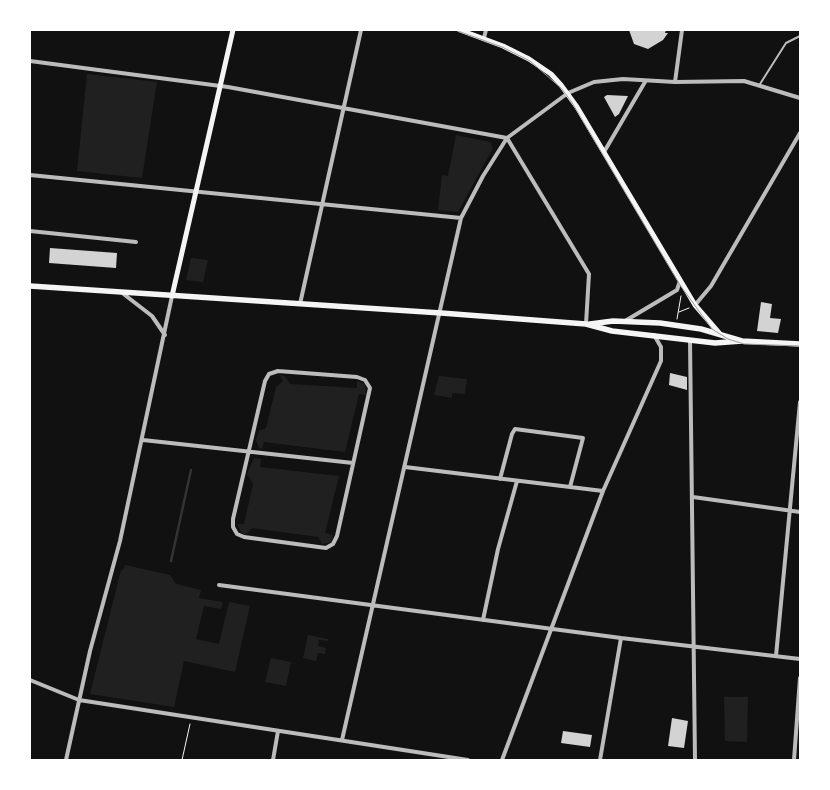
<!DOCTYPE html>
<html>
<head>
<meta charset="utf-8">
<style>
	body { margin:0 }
	#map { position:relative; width:830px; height:790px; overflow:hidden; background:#111; font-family:Helvetica,sans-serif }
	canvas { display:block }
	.frame { position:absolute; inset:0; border:31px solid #fff; pointer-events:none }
</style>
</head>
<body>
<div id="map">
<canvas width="830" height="790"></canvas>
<div class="frame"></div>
</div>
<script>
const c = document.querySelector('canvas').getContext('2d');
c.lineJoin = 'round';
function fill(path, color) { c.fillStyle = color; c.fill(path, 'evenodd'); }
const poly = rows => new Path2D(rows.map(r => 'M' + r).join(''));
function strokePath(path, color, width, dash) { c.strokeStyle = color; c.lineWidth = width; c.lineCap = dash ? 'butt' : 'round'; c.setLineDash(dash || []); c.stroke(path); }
const green = poly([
	[87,74,157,82,142,178,77,171],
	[456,135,490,142,493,148,458,212,438,210,442,175,448,176],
	[191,258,208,260,203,282,186,280],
	[279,375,285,376,290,384,357,388,357,381,365,384,366,395,359,394,345,452,264,442,262,449,259,448,256,440,259,431,266,428,276,387,283,381],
	[439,376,467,379,465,394,452,393,452,398,434,395],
	[254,458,261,459,260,467,339,476,325,533,333,535,331,542,322,544,318,537,252,528,245,535,241,532,237,524,244,524,253,484,247,474],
	[125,565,170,575,176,584,201,590,199,598,223,602,221,609,204,606,196,639,219,644,229,602,250,606,235,672,184,661,174,707,90,694,121,570,123,570],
	[308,635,328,639,328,641,319,640,318,646,326,648,325,654,318,653,316,661,303,658],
	[271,658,291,662,286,686,265,682],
	[724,697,748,697,747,742,725,741]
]);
const stream = poly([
	[171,561,191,470]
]);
const building = poly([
	[629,30,666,30,665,33,668,33,663,40,648,49,634,44],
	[607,95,628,96,619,114,615,117,604,97],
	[50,248,117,253,116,268,49,263],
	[761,302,772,304,770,318,781,319,778,333,757,331],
	[670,373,687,377,687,390,669,385],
	[672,718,688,721,684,748,668,746],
	[563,731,592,735,590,747,561,743]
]);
const path = poly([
	[679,312,689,308],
	[677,319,681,296],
	[182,760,190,724]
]);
const service = poly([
	[760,84,786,43,800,36]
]);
const minor = poly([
	[484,38,486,30],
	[30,61,228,87,507,138,589,274,586,324],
	[675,82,682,30],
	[604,152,645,82],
	[30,175,461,218],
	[30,231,136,242],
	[121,292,152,316,165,335],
	[300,304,361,30],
	[695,305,711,286,800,133],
	[625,321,677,290,680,281],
	[690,340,695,760],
	[278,371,357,377,365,380,370,388,337,536,333,544,326,548,244,537,237,534,233,527,233,519,265,381,269,374,278,371],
	[143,440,353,463],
	[405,467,603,491],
	[500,479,512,434,515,429,583,438,570,487],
	[693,497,800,512],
	[219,585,621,638,800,659],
	[483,620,498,549,517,481],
	[776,656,800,402],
	[30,680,79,700,468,760],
	[342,740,461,218,483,176,507,138,568,93,594,82,623,79,675,82,744,81,800,98],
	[66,760,90,651,120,541,172,296],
	[273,760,278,731],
	[502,760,603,491,661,361,661,347,654,335],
	[600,760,621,638],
	[794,760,800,678]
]);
const secondary = poly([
	[460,30,503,46,529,59,551,74,561,85,577,107,695,305,720,334],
	[172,296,233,30]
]);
const primary = poly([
	[30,286,441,313,586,324,612,331,715,343,742,341],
	[590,324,613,321,660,323,701,329,742,341,800,344]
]);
const tram = poly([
	[455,30,502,47,530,61,561,88,571,101,680,285,712,329,728,339,744,344,800,346]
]);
fill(green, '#202020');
strokePath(stream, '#333', 2.5);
fill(building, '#d3d3d3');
strokePath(path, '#f5f5f5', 1);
strokePath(service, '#bcbcbc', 2);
strokePath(minor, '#bcbcbc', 4);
strokePath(secondary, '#f5f5f5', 5);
strokePath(primary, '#f5f5f5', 5.5);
strokePath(tram, '#9a9a9a', 1);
</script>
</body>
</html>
